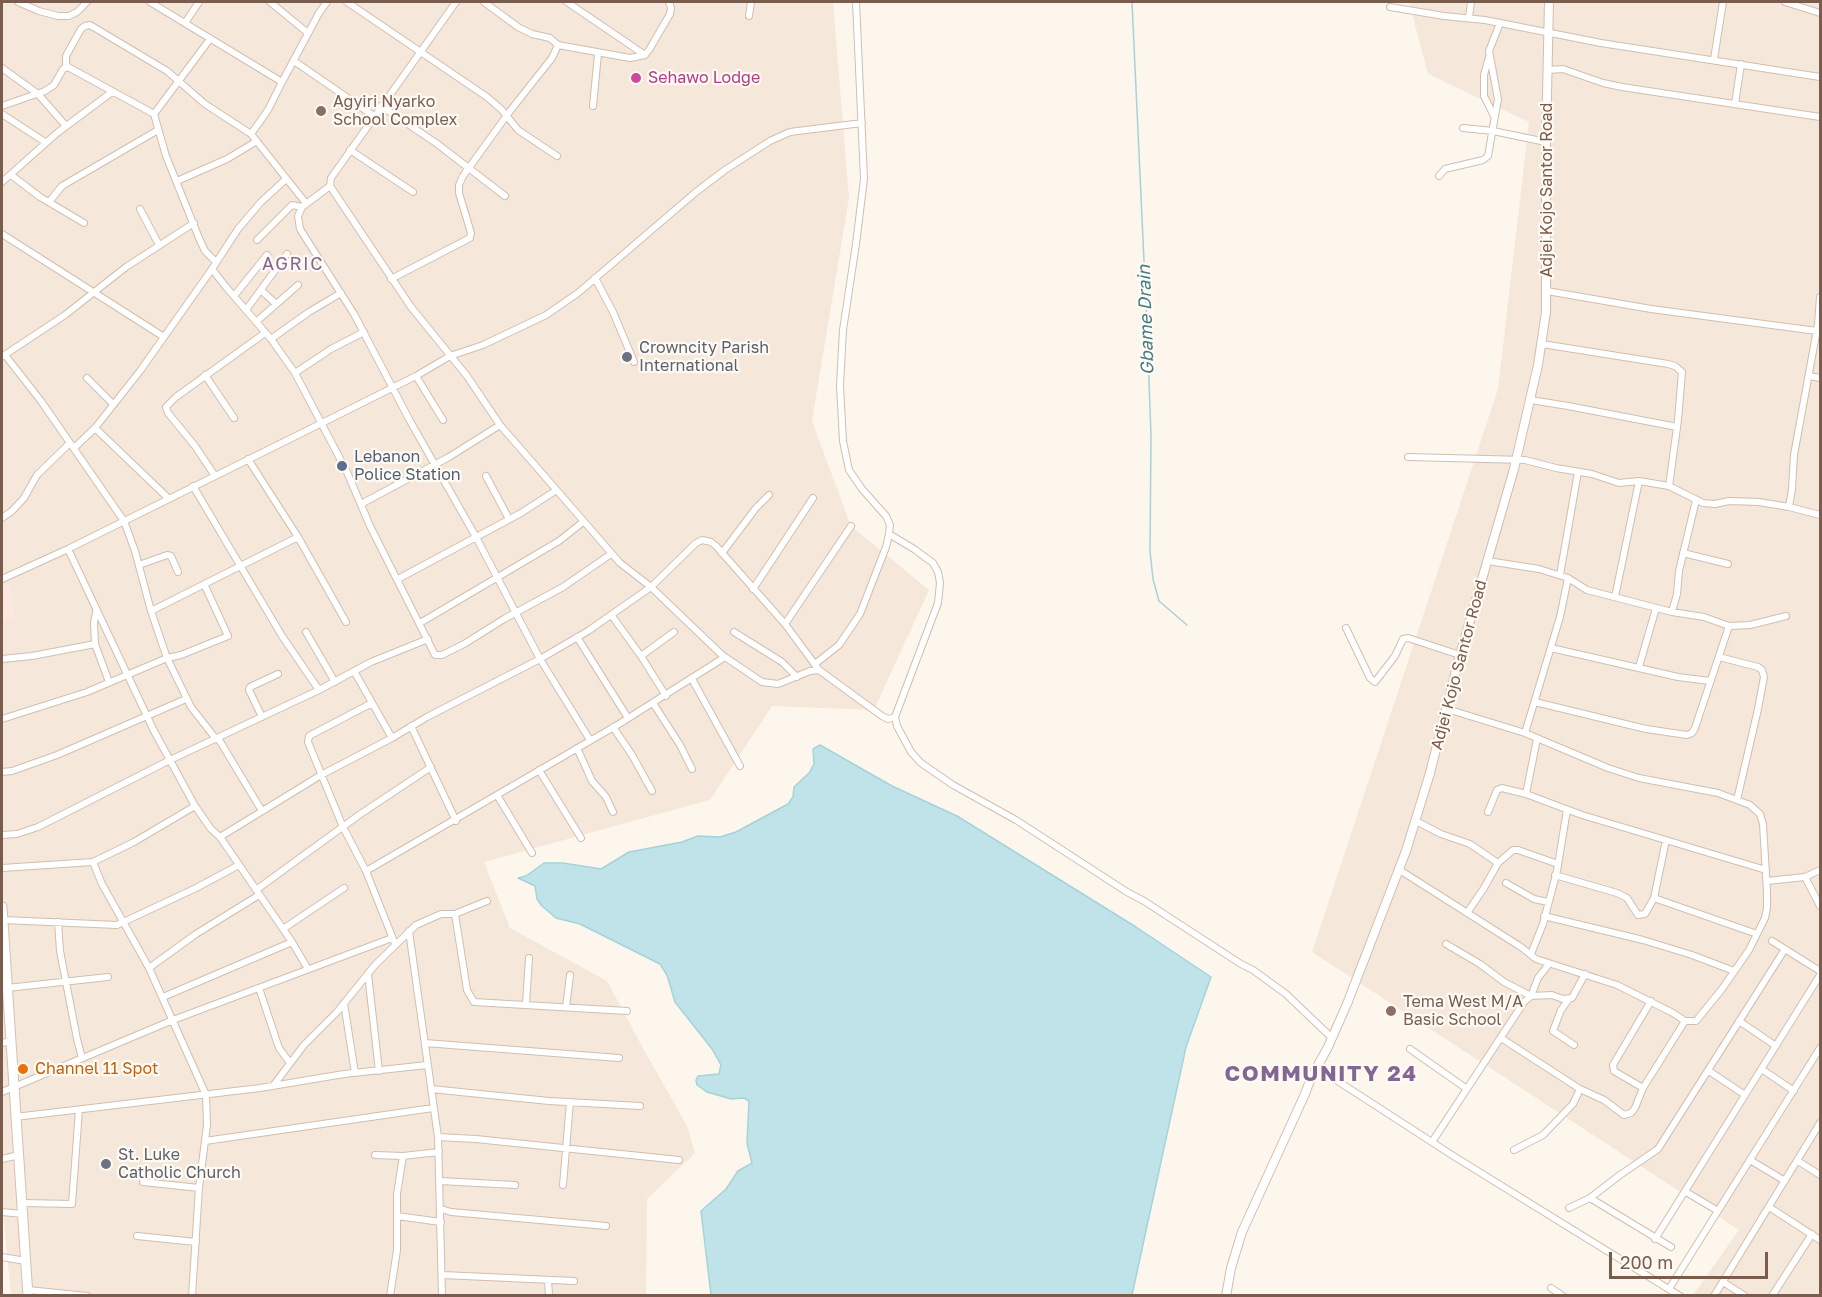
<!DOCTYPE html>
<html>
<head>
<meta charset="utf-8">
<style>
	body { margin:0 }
	#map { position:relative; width:1822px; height:1297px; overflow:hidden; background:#fdf6ec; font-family:"Golos Text",sans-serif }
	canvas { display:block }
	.frame { position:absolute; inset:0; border:3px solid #7a5c4d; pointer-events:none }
	.scale { position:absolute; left:1609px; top:1252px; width:159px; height:27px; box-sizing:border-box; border:3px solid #7a5c4d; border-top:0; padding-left:8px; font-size:18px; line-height:21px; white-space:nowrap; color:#7a5c4d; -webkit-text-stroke:4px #fffaf3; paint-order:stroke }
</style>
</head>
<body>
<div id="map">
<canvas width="1822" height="1297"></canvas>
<div class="frame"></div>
<div class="scale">200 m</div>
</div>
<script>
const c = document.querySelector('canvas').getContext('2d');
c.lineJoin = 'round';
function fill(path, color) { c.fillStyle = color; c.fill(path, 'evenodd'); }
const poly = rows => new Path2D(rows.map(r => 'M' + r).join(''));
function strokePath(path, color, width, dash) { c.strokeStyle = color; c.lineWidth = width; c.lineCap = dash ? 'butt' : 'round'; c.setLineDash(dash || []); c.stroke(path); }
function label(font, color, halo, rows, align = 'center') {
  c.font = font + ' "Golos Text",sans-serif'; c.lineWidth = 4.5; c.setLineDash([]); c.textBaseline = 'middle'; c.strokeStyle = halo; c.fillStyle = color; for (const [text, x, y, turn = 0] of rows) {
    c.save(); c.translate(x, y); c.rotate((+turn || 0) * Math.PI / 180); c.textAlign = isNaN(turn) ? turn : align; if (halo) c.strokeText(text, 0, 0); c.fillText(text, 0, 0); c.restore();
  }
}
const residential = poly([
	[2,2,833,2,849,198,812,421,851,526,929,590,874,710,772,706,710,800,484,862,510,928,607,981,644,1050,687,1126,695,1153,647,1199,646,1295,11,1295,2,1200],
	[1409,2,1820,2,1820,1295,1693,1295,1739,1230,1312,952,1498,389,1529,122,1428,74]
]);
const commercial = poly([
	[10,584,15,619,2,620,2,586]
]);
const water = poly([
	[820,745,892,786,957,816,1136,927,1211,977,1186,1047,1132,1295,711,1295,701,1211,726,1189,738,1171,752,1163,747,1143,749,1101,744,1098,731,1099,707,1092,697,1085,696,1080,698,1076,719,1074,721,1065,712,1049,675,1002,667,975,660,964,580,924,556,918,542,906,537,899,535,886,518,878,526,876,544,863,563,863,601,869,629,852,682,842,698,836,720,837,736,832,788,804,793,797,794,787,809,773,814,764,813,749,820,745]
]);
const stream = poly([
	[1132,2,1147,326,1151,436,1150,551,1153,579,1159,601,1187,625]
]);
const minor = poly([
	[18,2,39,11,58,16,69,16,77,12,87,2],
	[150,2,282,82,319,13,327,2],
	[270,2,308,33],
	[347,2,487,97,502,110,518,130,557,156],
	[456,2,331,178,330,186,411,307,467,376,500,425,620,563,651,587,722,655,762,682,778,684,810,671,819,670,882,716,888,719,895,717],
	[484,2,518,27,532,34,550,38,558,45,630,58,645,55,649,50,670,14,671,8,669,2],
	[567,2,645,55],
	[856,2,864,179,856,244,843,330,840,386,843,441,849,470,862,489,886,516,890,525,889,534,914,549,933,563,938,572,940,583,938,603,895,717,897,726,911,752,921,763,953,785,1016,820,1127,892,1144,901,1241,964,1253,970,1286,994,1332,1038],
	[1785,2,1820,13],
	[1390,7,1444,16,1485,20,1601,43,1820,77],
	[749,16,751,2],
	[1469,17,1471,2],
	[185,23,199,2],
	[1489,57,1484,75,1484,96,1494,116],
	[1714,59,1723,2],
	[294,61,374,116],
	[66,67,66,56,81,29,85,26,90,25,167,71,205,104,251,134,305,202],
	[2,68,38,94,66,126],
	[1548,70,1563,69,1603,83,1622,87,1820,117],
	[1735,104,1741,64],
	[2,106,45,91,54,85,63,69,68,67,154,114,166,156,199,238,205,251,216,262],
	[381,106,436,143,505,196],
	[593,106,598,54],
	[2,114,45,142],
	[154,114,210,39],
	[1463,128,1493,131,1546,142],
	[251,134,268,110,282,82],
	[350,150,413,192],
	[11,175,40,197,84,223],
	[1439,176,1445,169,1483,160,1488,156,1498,99,1489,51,1500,23],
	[177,181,227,159,257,141],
	[2,182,57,133,112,92],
	[330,186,302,207,298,216,300,229,354,314,410,421,476,537,540,659,590,740],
	[49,202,62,186,158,130],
	[140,209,159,245],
	[2,234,164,337],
	[257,240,292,205,302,207],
	[212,269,226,287,271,339,295,373,347,472,370,526,435,655,442,655,464,644,504,619,563,587,611,554],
	[595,278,613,312,634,362],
	[391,279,470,238,471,233,459,193,459,185,463,176,510,111,552,58,558,45],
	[261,290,276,304],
	[1547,291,1651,309,1817,331],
	[234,296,267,255],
	[246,310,287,254],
	[256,322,298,285],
	[271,339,309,312,341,293],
	[1542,344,1668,364,1675,366,1682,372,1678,420,1669,486],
	[3,356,65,315,126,267,194,223],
	[295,373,331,349,364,332],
	[205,375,234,418],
	[416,376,443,420],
	[1809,376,1820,378],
	[87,378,113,404],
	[1531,400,1568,406,1677,427],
	[95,428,168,498],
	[74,448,95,428,140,371,212,269,238,229,261,202,286,179],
	[1408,457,1525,460,1556,468,1592,474,1619,483,1639,481,1669,486,1703,503,1715,504,1729,501,1759,502,1789,507,1820,515],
	[248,459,298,537,346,622],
	[215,476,195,446,168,413,166,407,176,397,265,333],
	[486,476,509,519],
	[193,486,282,636,319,690],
	[361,504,449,457,500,425],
	[1789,507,1792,489,1794,455,1818,324,1820,297],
	[2,518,12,511,24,498,37,475,70,443],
	[68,549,154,731,195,806,211,829,220,837,292,942,308,969],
	[722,553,756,508,769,495],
	[1683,553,1728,564],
	[1488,561,1539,569,1568,578,1587,590,1672,612,1704,617,1729,626,1750,625,1786,616],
	[139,565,167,555,171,556,178,572],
	[1560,575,1578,472],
	[2,579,68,549,322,423,416,376,450,356,483,345,546,315,578,293,696,192,725,170,770,141,790,132,862,123],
	[398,579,521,513,555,491],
	[205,586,228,636,181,655,167,658,191,707,216,739],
	[753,589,813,498],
	[1615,597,1639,481],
	[151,611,298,537],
	[1672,612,1677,594,1679,571,1696,500],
	[612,616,641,656,666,696],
	[420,623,559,541,583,522],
	[785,624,851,526],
	[1346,628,1370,678,1375,682,1395,656,1403,639,1408,638,1460,655],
	[306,632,335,682],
	[734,632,782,662,797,677],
	[577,637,628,718],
	[95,644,94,623,96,612],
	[1551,648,1678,677,1710,681],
	[641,656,674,632],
	[1719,657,1758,667,1762,670,1764,677,1758,709,1737,800],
	[2,659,32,656,95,644,109,682],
	[815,664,839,645,860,614,886,547,889,534],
	[1639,667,1656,608],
	[354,671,392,738],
	[692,679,740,766],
	[1535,702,1646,729,1687,735,1692,733,1695,728,1729,626],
	[372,703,309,736,308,742,343,827,366,871,395,944],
	[653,703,680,745,692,769],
	[262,717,249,690,250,687,278,674],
	[2,719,87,692,167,658,151,611,135,551,124,521,41,401,5,355],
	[411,726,456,821],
	[613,727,632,755,652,791],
	[1525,733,1560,617,1568,578],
	[218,738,262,811],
	[1537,739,1526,794,1582,815,1766,870],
	[577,748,592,781,606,797,613,812],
	[539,770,581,838],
	[2,772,12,771,57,755,186,699],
	[497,795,532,853],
	[1488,812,1497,790,1502,788,1526,794],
	[1416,821,1441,834,1470,844,1498,863,1513,850,1518,850,1558,864],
	[2,835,17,834,38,827,170,760,319,690,371,662,428,639],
	[220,837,321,775,392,738,427,717,540,659,588,631,651,587,696,543,702,540,711,542,716,546,785,624,819,670],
	[93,862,102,884,149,968,206,1095,207,1125,199,1188,192,1296],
	[2,868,93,862,134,842,195,806],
	[1398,869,1521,947,1536,959,1617,985,1673,1013,1685,1021,1696,1021,1722,989,1749,950,1765,918,1767,908,1767,892,1763,824,1760,814,1750,805,1718,793,1639,778,1608,768,1525,733,1447,709],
	[366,871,619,724,725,657],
	[1555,875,1617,893,1627,898,1638,915,1645,914,1654,898,1666,840],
	[1805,877,1820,906],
	[1767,881,1805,877,1820,870],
	[1506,883,1534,899,1548,902],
	[256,890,359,815,431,767],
	[1654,898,1757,934],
	[1467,913,1484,888,1498,863],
	[455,914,467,990,474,1002,627,1011],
	[1544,916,1643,940,1692,955,1734,971],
	[3,920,117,925,196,888,239,865],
	[58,922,60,951,77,1039,82,1058],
	[283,929,344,888],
	[409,931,438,1137,442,1296],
	[1772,941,1820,971],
	[1446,944,1480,964,1504,982,1531,996,1552,995,1563,999,1572,998,1585,974],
	[1531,954,1543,924,1557,871,1567,810],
	[149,968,196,934,259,895],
	[368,974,379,1071],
	[7,988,108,977],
	[259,988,279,1048,290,1063],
	[163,997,292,942],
	[1569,999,1561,1010,1553,1031,1574,1045],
	[344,1003,355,1073],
	[526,1004,529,958],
	[566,1007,570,975],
	[1739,1021,1776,1046],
	[1501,1038,1580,1089,1604,1100,1624,1115,1631,1113,1635,1108,1643,1088,1685,1021],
	[2,1043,12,1041],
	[425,1043,619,1058],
	[1410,1049,1467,1089],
	[1316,1067,1455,1157,1680,1296],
	[1763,1070,1794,1091],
	[1709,1071,1745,1095],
	[273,1086,304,1045,337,1012,375,965,416,925,441,914,455,914,487,901],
	[1643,1088,1614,1071,1613,1065,1651,1001],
	[431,1089,549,1101,640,1106],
	[2,1092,173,1020,392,938],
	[15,1117,260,1088,344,1074,427,1065],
	[438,1137,476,1139,679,1160],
	[205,1141,433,1108],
	[1432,1142,1524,1002,1531,996,1538,978,1549,964],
	[1514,1150,1543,1135,1573,1104,1580,1089],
	[375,1155,403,1156,439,1152],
	[2,1159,19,1155],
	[1750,1160,1785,1181],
	[1798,1161,1820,1175],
	[440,1181,515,1185],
	[143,1182,199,1188],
	[563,1185,570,1102],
	[1686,1192,1718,1211],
	[1590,1198,1671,1247],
	[22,1203,72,1204,79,1110],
	[1769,1207,1820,1240],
	[1569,1208,1590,1198,1620,1175,1658,1149,1785,949],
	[441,1209,451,1212,606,1226],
	[2,1212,23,1214],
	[397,1216,441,1222],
	[137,1236,196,1242],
	[1655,1239,1820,975],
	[2,1257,26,1261],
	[443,1275,574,1281],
	[548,1280,549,1296],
	[1723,1282,1745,1296],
	[1551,1288,1563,1296],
	[1669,1289,1820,1048],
	[28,1290,87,1296],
	[390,1296,397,1250,397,1194,403,1156],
	[1714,1296,1820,1123],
	[1772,1296,1812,1234]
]);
const tertiary = poly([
	[1226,1296,1231,1268,1242,1232,1305,1094,1311,1078,1328,1047,1347,1004,1406,851,1430,773,1460,655,1514,469,1538,365,1546,312,1546,142,1549,2]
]);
const secondary = poly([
	[2,907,28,1296]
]);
const markers = [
	[636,78,6,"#d1479c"],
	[321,111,6,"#8d6e63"],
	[627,357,6,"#6b7280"],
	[342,466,6,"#5c6f8a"],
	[1391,1011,6,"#8d6e63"],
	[23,1069,6,"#e8710a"],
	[106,1164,6,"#6b7280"]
];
const hotelNames = [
	["Sehawo Lodge",648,78]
];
const educationNames = [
	["Agyiri Nyarko",333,102],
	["School Complex",333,120],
	["Tema West M/A",1403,1002],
	["Basic School",1403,1020]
];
const streetNames = [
	["Adjei Kojo Santor Road",1547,190,-90],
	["Adjei Kojo Santor Road",1459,665,-75]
];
const worshipNames = [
	["Crowncity Parish",639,348],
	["International",639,366],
	["St. Luke",118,1155],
	["Catholic Church",118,1173]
];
const serviceNames = [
	["Lebanon",354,457],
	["Police Station",354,475]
];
const foodNames = [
	["Channel 11 Spot",35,1069]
];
const neighbourhoodNames = [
	["AGRIC",293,264]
];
const waterNames = [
	["Gbame Drain",1146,320,-92]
];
const districtNames = [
	["COMMUNITY 24",1321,1074]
];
fill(residential, '#f5e8da');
fill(commercial, '#fde8e0');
fill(water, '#bfe3e8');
strokePath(water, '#a5d3da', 1.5);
strokePath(stream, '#a5d3da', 1.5);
strokePath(minor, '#d1beb0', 8);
strokePath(tertiary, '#d1beb0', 10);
strokePath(secondary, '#d6c0b0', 11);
strokePath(minor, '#fff', 6);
strokePath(tertiary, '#fff', 8);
strokePath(secondary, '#fff', 9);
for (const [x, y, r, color] of markers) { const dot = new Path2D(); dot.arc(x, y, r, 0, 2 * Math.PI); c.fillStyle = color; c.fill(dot); strokePath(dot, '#fffaf3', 2); }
label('16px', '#b23c85', '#fffaf3', hotelNames, 'left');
label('16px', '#785e54', '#fffaf3', educationNames, 'left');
label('16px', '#7a5c4d', '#fffaf3', streetNames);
label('16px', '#5b616d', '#fffaf3', worshipNames, 'left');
label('16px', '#4e5e75', '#fffaf3', serviceNames, 'left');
label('16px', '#c56008', '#fffaf3', foodNames, 'left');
c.letterSpacing = '1.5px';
label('18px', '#846695', '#fffaf3', neighbourhoodNames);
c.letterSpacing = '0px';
label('italic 18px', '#437c86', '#fffaf3', waterNames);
c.letterSpacing = '1.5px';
label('bold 22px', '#846695', '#fffaf3', districtNames);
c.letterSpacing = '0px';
</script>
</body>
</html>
